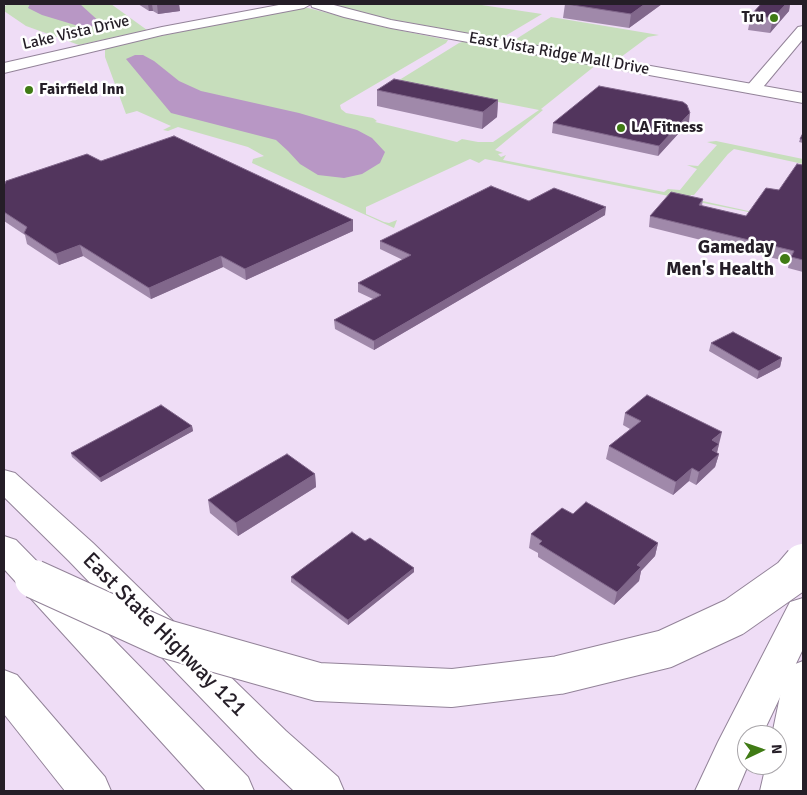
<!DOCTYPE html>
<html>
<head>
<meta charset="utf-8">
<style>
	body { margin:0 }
	#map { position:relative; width:807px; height:795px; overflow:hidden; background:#efddf6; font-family:Signika,sans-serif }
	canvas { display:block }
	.frame { position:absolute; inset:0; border:5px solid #251e27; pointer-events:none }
	.north { position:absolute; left:737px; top:725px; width:50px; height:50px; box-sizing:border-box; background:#fff; border:1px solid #a8a5a9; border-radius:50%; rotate:87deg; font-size:14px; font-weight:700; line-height:20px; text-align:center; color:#251e27 }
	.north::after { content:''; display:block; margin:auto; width:18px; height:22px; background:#407b15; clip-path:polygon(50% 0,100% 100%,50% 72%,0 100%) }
</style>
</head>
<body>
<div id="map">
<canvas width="807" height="795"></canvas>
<div class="frame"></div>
<div class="north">N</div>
</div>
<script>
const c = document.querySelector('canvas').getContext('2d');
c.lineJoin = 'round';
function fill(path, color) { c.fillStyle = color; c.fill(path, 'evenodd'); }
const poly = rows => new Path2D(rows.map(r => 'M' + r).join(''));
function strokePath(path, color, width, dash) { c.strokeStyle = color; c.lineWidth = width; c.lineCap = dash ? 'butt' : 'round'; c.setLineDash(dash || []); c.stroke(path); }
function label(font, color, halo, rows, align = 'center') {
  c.font = font + ' Signika,sans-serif'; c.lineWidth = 5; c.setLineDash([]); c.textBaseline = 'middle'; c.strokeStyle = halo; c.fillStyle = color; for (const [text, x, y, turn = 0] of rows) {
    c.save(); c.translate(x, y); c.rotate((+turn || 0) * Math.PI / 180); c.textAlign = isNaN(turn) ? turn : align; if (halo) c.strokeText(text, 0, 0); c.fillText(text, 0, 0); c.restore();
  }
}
const green = poly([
	[8,4,111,4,147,30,79,45,26,26,4,11,4,7],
	[334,4,475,4,542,14,500,39,356,13],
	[304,7,388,28,448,40,446,43,340,105,341,109,346,113,373,118,377,121,375,122,457,142,462,139,478,142,493,142,539,110,396,82,459,43,465,41,596,65,541,109,543,110,495,150,503,153,498,154,501,157,506,155,503,160,664,192,668,189,680,190,697,169,687,165,698,166,717,145,707,142,716,141,803,159,803,164,734,149,728,154,694,195,691,195,689,198,803,223,485,159,479,163,470,159,366,207,366,214,384,222,389,223,397,220,394,228,252,163,253,159,264,156,248,147,178,127,168,131,163,130,171,126,137,111,126,114,105,57,105,49,111,46],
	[551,17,659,35,648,37,621,57,614,58,595,56,513,41]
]);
const water = poly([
	[30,4,80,4,102,24,85,28,42,15,28,8],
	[135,55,143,55,154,61,179,81,201,91,299,113,357,130,372,138,385,152,380,163,362,174,344,178,318,175,300,164,288,151,276,140,171,113,126,59]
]);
const minor = poly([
	[284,4,311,4,304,8,162,35,4,73,4,63,162,27,284,4],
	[803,26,803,39,759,92,747,92,745,89,747,86,798,27,803,26]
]);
const major = poly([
	[311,4,330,4,391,20,803,93,803,103,391,28,344,17,312,7,311,4],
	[4,470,15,473,93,543,286,731,338,777,344,791,294,791,258,757,69,561,4,497,4,470],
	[803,598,803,649,762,735,747,735,748,765,737,791,695,791,718,742,790,602,803,598]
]);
const highway = poly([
	[4,536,16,540,248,777,254,791,206,791,4,569,4,536],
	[803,661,802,791,760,791,766,765,777,765,777,735,772,735,784,677,790,666,803,661],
	[4,670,17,675,105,777,111,791,65,791,4,714,4,670]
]);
const highwayBridge = poly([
	[34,579,166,639,318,682,452,688,559,675,665,649,734,617,791,577,803,563]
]);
const wall = poly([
	[138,4,179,4,180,11,158,14,153,11,149,11],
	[565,4,662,4,629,28,563,18],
	[761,4,790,4,789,11,770,33,748,30,751,15],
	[377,90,498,100,497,117,482,129,377,106],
	[689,122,658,156,552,133,553,123],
	[803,133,803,143,799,142,800,139],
	[101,161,353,220,353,231,246,280,223,267,151,299,83,256,59,265,27,244,25,235,4,221,4,186],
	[803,165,803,272,788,268,789,262,649,227,650,216,703,199,702,206,746,216,779,190],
	[529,201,605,215,374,350,335,329,334,320,373,299,358,292,358,283,403,260,380,249,380,241],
	[711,343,782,358,780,367,757,379,709,351],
	[625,413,719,444,717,453,719,454,715,467,696,485,689,481,673,495,606,459,609,446,630,429,623,425],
	[192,426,193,431,101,482,72,457,71,453],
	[315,474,316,487,238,536,210,513,208,500],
	[573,514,658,543,655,556,641,571,639,581,614,605,538,557,538,553,529,548,531,534],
	[414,568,414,572,348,625,291,582,291,577]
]);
const shadedWall = poly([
	[148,4,152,4,153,11,149,11],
	[157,4,179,4,180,11,158,14],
	[645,4,662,4,629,28,631,14],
	[786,4,790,4,789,11,770,33,773,18],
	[498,100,497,117,482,129,483,112],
	[690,113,689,122,658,156,659,146],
	[606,207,605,215,374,350,374,341],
	[353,220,353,231,246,280,245,269],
	[80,245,83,256,59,265,56,254],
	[221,256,223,267,151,299,149,288],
	[782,358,780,367,757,379,759,371],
	[192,426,193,431,101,482,100,478],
	[722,432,716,456,719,454,715,467,696,485,699,472,712,440],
	[692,468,689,481,673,495,676,482],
	[315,474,316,487,238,536,236,523],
	[658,543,655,556,641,571,639,581,614,605,617,592,637,565],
	[414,568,414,572,348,625,348,620]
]);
const building = poly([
	[566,4,645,4,631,14,566,4],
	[761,4,786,4,773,18,751,15,761,4],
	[394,79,498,100,483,112,377,90,394,79],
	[599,86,683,102,687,105,690,113,659,146,553,123,599,86],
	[803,133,803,139,800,139,803,133],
	[174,136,353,220,245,269,221,256,149,288,80,245,56,254,24,233,27,227,4,212,4,186,6,181,87,154,101,161,174,136],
	[797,164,803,165,803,260,791,257,794,251,650,216,671,192,703,199,699,205,746,216,766,188,779,190,797,164],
	[491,186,529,201,554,188,606,207,374,341,334,320,381,295,358,283,411,255,380,241,491,186],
	[733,332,782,358,759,371,711,343,733,332],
	[647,395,722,432,712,440,719,444,712,450,719,454,699,472,692,468,676,482,609,446,641,421,625,413,647,395],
	[161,405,192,426,100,478,71,453,161,405],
	[287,454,315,474,236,523,208,500,287,454],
	[586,502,658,543,637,565,641,567,617,592,539,544,542,541,531,534,562,508,573,514,586,502],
	[352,532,365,541,370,538,414,568,348,620,291,577,352,532]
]);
const markers = [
	[774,18,5,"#407b15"],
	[29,90,5,"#407b15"],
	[621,128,5,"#407b15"],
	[785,259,6,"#407b15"]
];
const farPoinames = [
	["Tru",764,18,"right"],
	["Fairfield Inn",39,90],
	["LA Fitness",631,128]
];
const farStreetnames = [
	["Lake Vista Drive",76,33,-13],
	["East Vista Ridge Mall Drive",559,54,10]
];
const poiNames = [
	["Gameday",774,248],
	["Men's Health",774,270]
];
const nearStreetnames = [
	["East State Highway 121",164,635,45]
];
fill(green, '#c7debc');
fill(water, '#b897c5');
strokePath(minor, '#938399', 2);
strokePath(major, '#938399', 2);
strokePath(highway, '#938399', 2);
fill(minor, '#fff');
fill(major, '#fff');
fill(highway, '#fff');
strokePath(highwayBridge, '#938399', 40, []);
strokePath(highwayBridge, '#fff', 38);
fill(wall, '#a089aa');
fill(shadedWall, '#81678b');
fill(building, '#52355d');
strokePath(building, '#81678b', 1);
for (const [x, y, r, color] of markers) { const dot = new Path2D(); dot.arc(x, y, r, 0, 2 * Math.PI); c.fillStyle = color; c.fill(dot); strokePath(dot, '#fff', 2); }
label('bold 16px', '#251e27', '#fff', farPoinames, 'left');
label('16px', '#251e27', '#fff', farStreetnames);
label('bold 19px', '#251e27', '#fff', poiNames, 'right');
label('22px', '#251e27', '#fff', nearStreetnames);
</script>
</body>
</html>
